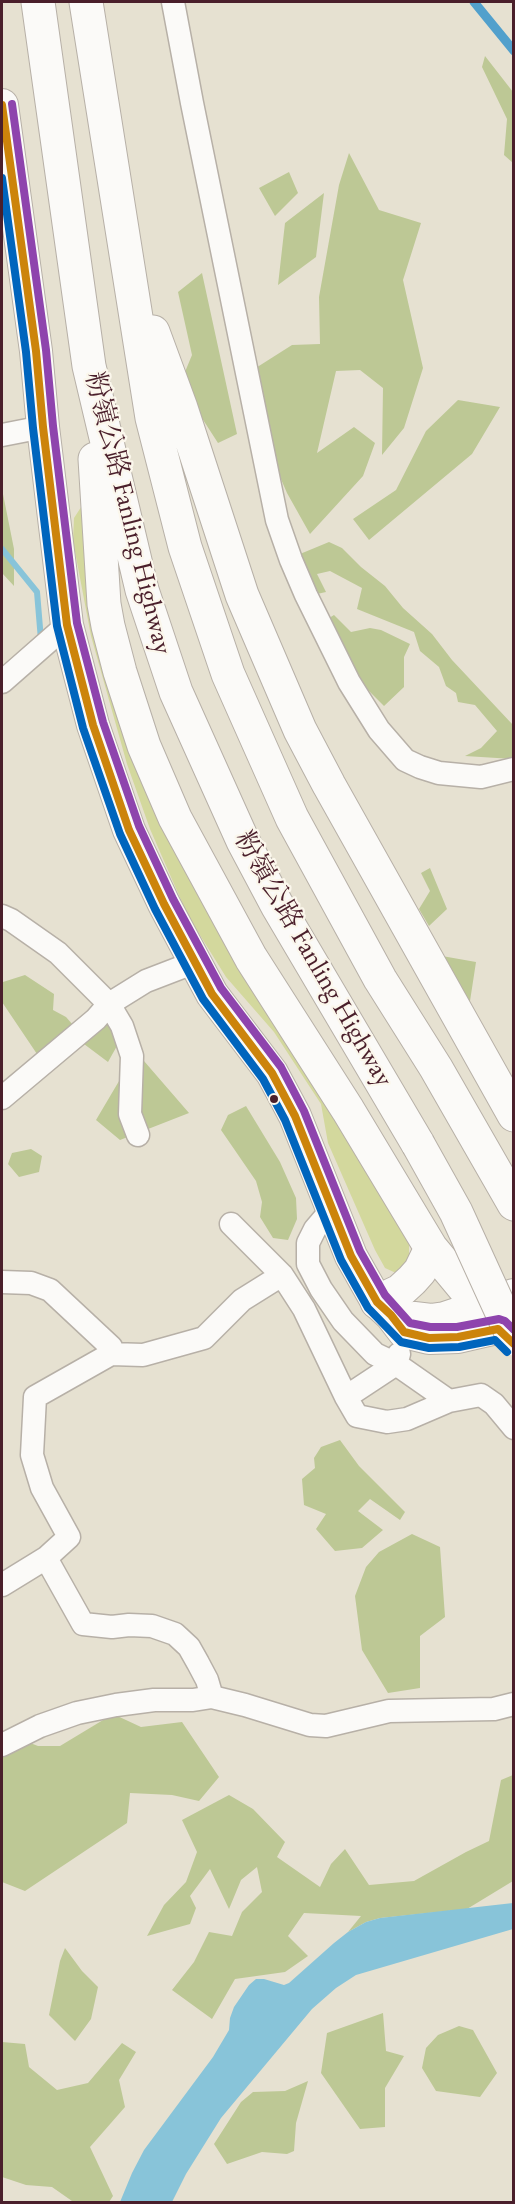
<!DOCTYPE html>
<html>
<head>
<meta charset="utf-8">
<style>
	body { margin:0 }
	#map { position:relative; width:515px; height:2204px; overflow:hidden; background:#e6e1d1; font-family:"EB Garamond",serif }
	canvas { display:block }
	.frame { position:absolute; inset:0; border:3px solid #4a1f2b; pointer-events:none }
</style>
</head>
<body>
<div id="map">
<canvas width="515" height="2204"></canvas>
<div class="frame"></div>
</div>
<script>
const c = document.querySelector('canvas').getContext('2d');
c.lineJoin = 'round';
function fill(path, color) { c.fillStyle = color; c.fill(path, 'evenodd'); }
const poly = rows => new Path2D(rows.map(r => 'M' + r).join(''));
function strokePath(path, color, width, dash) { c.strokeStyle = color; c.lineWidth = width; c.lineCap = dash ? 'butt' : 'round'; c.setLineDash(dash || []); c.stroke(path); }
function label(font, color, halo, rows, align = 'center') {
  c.font = font + ' "EB Garamond","Noto Serif TC",serif'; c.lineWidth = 4.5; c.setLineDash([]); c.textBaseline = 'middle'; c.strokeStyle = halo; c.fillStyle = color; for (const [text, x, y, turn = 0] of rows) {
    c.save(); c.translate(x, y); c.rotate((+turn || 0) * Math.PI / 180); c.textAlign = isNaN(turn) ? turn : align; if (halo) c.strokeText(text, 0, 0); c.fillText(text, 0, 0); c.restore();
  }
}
const green = poly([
	[87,498,139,759,409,1239,409,1256,403,1267,396,1273,385,1268,375,1250,328,1143,321,1104,274,1032,226,977,188,916,150,829,127,764,91,636,73,541,74,518]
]);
const forest = poly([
	[485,56,513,92,513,163,504,155,507,119,482,67],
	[349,153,379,210,421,223,403,280,423,368,404,428,382,455,383,388,360,370,336,371,317,453,354,427,375,443,363,476,310,534,287,493,245,396,240,378,292,345,320,344,319,297,339,185],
	[289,172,298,193,275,216,259,188],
	[324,193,316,257,278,285,285,223],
	[202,273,237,434,218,443,180,384,192,355,178,292],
	[458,400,500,407,472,454,369,540,353,519,396,490,426,431],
	[2,489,14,549,14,586,2,573],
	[329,542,342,548,361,567,385,586,403,608,432,634,452,660,513,725,513,759,465,756,481,748,497,731,475,705,458,702,456,693,446,686,439,667,420,651,414,632,357,609,362,588,330,571,317,574,326,592,317,594,300,554],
	[334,615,351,632,370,628,381,630,410,644,404,657,404,687,384,706,353,675,321,623],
	[430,868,447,909,429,926,419,909,430,891,421,873],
	[442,956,476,962,470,1001,448,1001],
	[25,975,54,994,53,1010,66,1017,73,1025,37,1054,2,1002,3,982],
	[121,1002,132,1019,108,1062,84,1044],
	[144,1061,189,1113,120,1140,96,1120,122,1076],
	[246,1106,280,1162,296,1198,297,1219,288,1240,273,1238,260,1217,262,1202,256,1181,221,1130,228,1115],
	[31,1149,42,1156,39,1172,19,1177,8,1164,12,1153],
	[340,1440,359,1466,405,1512,400,1520,370,1499,358,1511,383,1530,362,1548,335,1551,316,1529,326,1514,304,1505,302,1479,315,1468,314,1458,321,1447],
	[412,1534,440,1547,445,1617,420,1636,420,1688,388,1693,362,1650,355,1596,366,1567,379,1552],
	[113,1714,141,1727,182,1722,219,1777,199,1801,172,1795,130,1793,127,1823,25,1891,2,1882,2,1732,38,1746,60,1746],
	[513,1775,513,1881,467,1909,380,1918,366,1922,348,1932,361,1916,304,1913,288,1936,308,1956,285,1972,235,1979,212,2019,172,1990,194,1962,209,1932,232,1936,242,1912,262,1892,257,1867,241,1880,229,1909,210,1869,190,1896,196,1908,190,1924,147,1936,164,1905,186,1882,197,1852,182,1820,229,1795,253,1809,285,1842,277,1857,320,1887,331,1864,345,1849,369,1885,414,1881,466,1852,489,1841,501,1780],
	[65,1948,82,1971,98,1987,91,2019,75,2041,49,2015,60,1961],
	[383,2013,386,2051,404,2056,385,2088,385,2127,360,2129,321,2073,327,2033],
	[459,2026,473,2030,497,2073,480,2097,436,2091,422,2068,426,2048,438,2035],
	[2,2042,25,2044,29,2067,57,2090,88,2083,122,2043,136,2052,119,2080,125,2107,90,2147,113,2196,109,2202,70,2202,72,2201,52,2187,26,2185,2,2177],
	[308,2081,296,2123,294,2151,287,2154,262,2152,227,2164,214,2144,241,2102,253,2092,285,2091]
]);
const water = poly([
	[513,1903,513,1929,356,1975,336,1988,312,2009,221,2118,186,2174,172,2202,120,2202,132,2173,144,2150,213,2057,229,2030,230,2018,234,2007,249,1985,256,1979,264,1979,284,1985,289,1983,334,1943,348,1932,366,1922,380,1918]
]);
const stream = poly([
	[2,549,37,592,41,640]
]);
const street = poly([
	[173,2,192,103,277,520,291,560,306,595,349,682,379,730,405,760,420,767,439,773,481,777,514,769],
	[2,435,43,427],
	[2,682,67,625],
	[2,916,11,920,58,953,109,1004,122,1026,132,1056,130,1114,138,1135],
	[2,1098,96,1019,109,1004,146,981,185,966,193,960],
	[332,1209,315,1229,308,1243,308,1264,321,1289,343,1321,375,1354,396,1364,449,1401],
	[231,1224,282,1275,304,1309,346,1397,357,1416,387,1422,407,1419,449,1401,481,1395,494,1404,514,1428],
	[2,1282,31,1283,50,1290,111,1347,111,1354],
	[346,1397,396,1364,399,1354],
	[46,1558,69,1537,42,1488,32,1455,35,1397,111,1354,143,1355,204,1338,242,1300,282,1275],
	[2,1585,46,1558,83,1624,112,1627,129,1625,152,1626,175,1634,189,1647,198,1663,207,1680,212,1697],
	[2,1745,40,1726,77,1713,116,1705,154,1700,193,1700,212,1697,245,1705,310,1725,326,1726,389,1711,494,1709,514,1704]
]);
const secondary = poly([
	[2,105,36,351,43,427,67,625,93,725,129,830,164,904,212,994,272,1073,286,1099,295,1116,351,1256,377,1302,391,1315,404,1332,429,1338,458,1337,514,1324],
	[414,1318,431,1320,445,1318,514,1295]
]);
const highway = poly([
	[38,2,89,366,142,590,176,692,243,841,277,905,418,1144],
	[86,2,152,418,185,547,228,674,292,818,327,882,380,979,436,1068,514,1204],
	[153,332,181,408,242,595,300,730,329,785,514,1115],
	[95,459,104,604,108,626,120,672,144,746,175,818,251,958,348,1110,431,1248,480,1307],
	[377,1302,400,1291,412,1280,420,1271,431,1248]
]);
const highwayBridge = poly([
	[418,1144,456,1212,514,1339]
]);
const bus1 = poly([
	[2,105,36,351,43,427,67,625,93,725,129,830,164,904,212,994,272,1073,295,1116,351,1256,377,1302,391,1315,404,1332,429,1338,458,1337,498,1329,514,1344]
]);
const bus2 = poly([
	[2,178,26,352,33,428,57,626,83,728,120,834,155,909,203,999,263,1079,285,1120,341,1260,368,1308,401,1342,429,1348,459,1347,495,1340,507,1352]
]);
const bus3 = poly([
	[12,104,46,350,53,426,77,623,103,722,139,826,173,899,221,988,281,1067,304,1111,360,1251,385,1295,410,1323,430,1327,457,1327,499,1319,505,1321,514,1330]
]);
const metro1 = poly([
	[474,2,514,51]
]);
const markers = [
	[274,1099,5,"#4a1f2b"]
];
const streetNames = [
	["粉嶺公路 Fanling Highway",128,513,76],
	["粉嶺公路 Fanling Highway",313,959,60]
];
fill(green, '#d3d89d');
fill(forest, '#bdc895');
fill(water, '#88c4d9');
strokePath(stream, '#88c4d9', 6);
strokePath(street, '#b7b0a7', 25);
strokePath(secondary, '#b7b0a7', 34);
strokePath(highway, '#b7b0a7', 35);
strokePath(street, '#fbfaf8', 22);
strokePath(secondary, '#fbfaf8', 32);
strokePath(highway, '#fbfaf8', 33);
strokePath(highwayBridge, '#b7b0a7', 35, []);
strokePath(highwayBridge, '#fbfaf8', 33);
strokePath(bus1, '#cc840b', 8);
strokePath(bus2, '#0065bd', 8);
strokePath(bus3, '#8e44ad', 8);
strokePath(metro1, '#52a0cc', 9);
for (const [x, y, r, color] of markers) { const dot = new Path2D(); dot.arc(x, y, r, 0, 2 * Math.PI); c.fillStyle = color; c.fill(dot); strokePath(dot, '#fbf7ec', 2); }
label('27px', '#4a1f2b', '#fbf7ec', streetNames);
</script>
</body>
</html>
